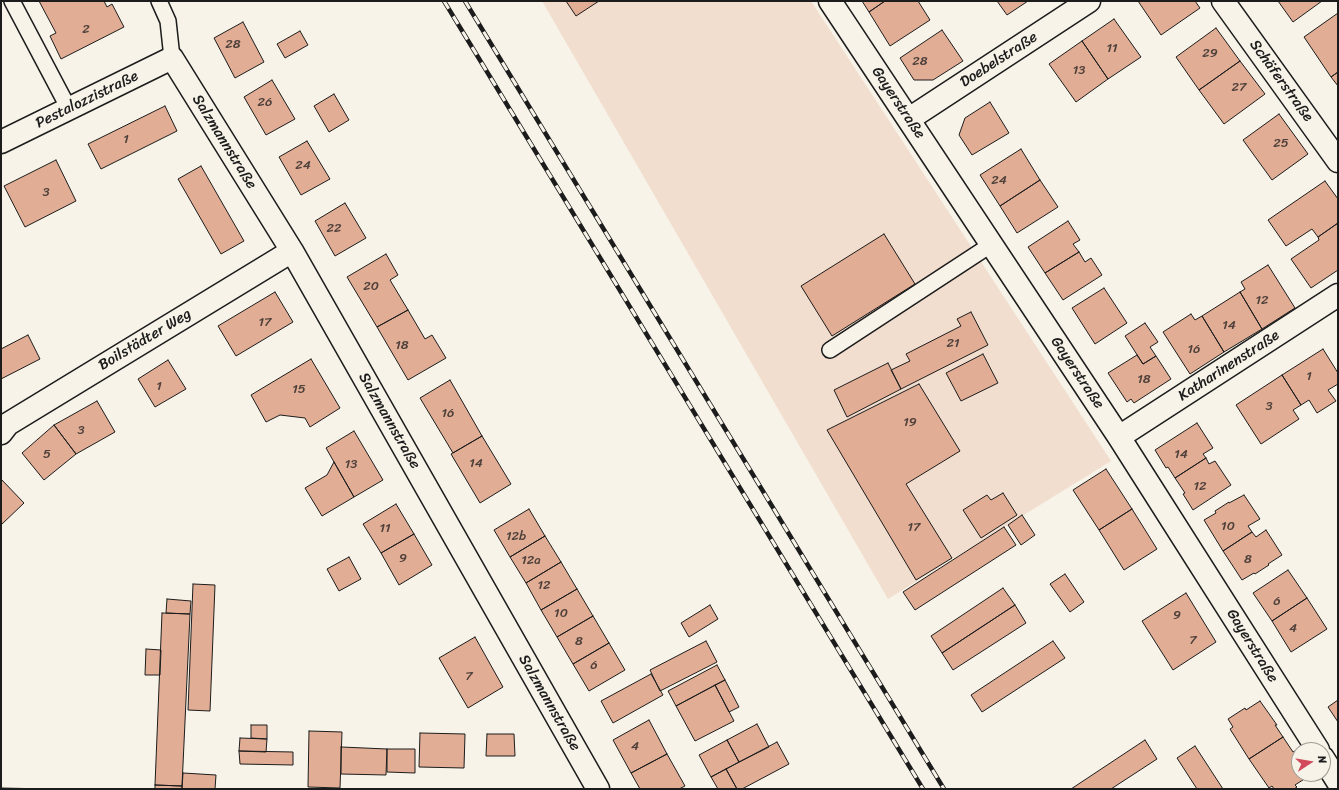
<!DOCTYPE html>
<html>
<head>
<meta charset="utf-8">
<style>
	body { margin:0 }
	#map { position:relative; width:1339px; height:790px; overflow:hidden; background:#f7f3e8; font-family:Sriracha,sans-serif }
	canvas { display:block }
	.frame { position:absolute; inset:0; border:2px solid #1c1c1c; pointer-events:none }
	.north { position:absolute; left:1291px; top:742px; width:40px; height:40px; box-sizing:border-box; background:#f7f3e8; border:1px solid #9f9d96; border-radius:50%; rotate:78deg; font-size:11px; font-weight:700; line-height:16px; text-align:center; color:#1c1c1c }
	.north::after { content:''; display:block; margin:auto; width:14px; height:18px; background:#d1495b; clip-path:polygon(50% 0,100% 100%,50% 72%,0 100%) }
</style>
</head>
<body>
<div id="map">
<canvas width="1339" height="790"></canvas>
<div class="frame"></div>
<div class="north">N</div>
</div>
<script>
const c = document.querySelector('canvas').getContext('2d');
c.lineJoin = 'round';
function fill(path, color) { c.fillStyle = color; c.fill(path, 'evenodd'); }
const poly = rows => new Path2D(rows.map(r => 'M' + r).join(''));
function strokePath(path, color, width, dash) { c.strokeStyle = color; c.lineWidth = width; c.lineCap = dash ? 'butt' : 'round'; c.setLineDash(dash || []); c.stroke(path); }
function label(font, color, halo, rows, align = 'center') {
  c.font = font + ' Sriracha,sans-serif'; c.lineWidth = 3; c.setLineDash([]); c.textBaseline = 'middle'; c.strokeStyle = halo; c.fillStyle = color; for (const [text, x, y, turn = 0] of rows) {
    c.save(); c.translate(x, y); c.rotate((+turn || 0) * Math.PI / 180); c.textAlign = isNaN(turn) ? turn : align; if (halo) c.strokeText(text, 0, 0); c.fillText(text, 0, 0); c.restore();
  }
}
const built = poly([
	[542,1,811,1,1111,461,888,599]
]);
const building = poly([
	[39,1,104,1,107,7,112,4,124,27,61,59,50,36,56,33,39,1],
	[566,1,599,1,576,16,566,1],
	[862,1,885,1,869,12,862,1],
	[885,1,918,1,930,20,890,46,869,12,885,1],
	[997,1,1028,1,1007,15,997,1],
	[1138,1,1195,1,1200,8,1161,35,1138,1],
	[1278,1,1322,1,1293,22,1278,1],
	[1338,13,1338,72,1331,77,1304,37,1338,13],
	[1114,19,1141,57,1108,79,1082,41,1114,19],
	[243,22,264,62,235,78,214,38,243,22],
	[1216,28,1240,61,1199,90,1176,57,1216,28],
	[942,30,963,61,933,80,914,80,900,58,942,30],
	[300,31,308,45,285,58,277,44,300,31],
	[1082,41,1108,79,1076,102,1049,64,1082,41],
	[1240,61,1265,94,1224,124,1199,90,1240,61],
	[1338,72,1338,86,1331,77,1338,72],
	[272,80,295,119,266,135,244,97,272,80],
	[334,94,349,120,329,132,314,106,334,94],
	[990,102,1009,133,972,155,959,135,965,118,990,102],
	[165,106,177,131,101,169,88,144,165,106],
	[1279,114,1308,154,1272,180,1243,140,1279,114],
	[307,141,330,179,301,195,279,157,307,141],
	[1021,149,1040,180,1000,206,980,175,1021,149],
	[56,160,76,201,25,227,4,186,56,160],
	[201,166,244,241,221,254,178,179,201,166],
	[1040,180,1058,207,1017,233,1000,206,1040,180],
	[1325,181,1338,199,1338,223,1318,237,1312,229,1286,246,1268,220,1325,181],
	[345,203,366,238,335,256,315,221,345,203],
	[1068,221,1080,240,1073,244,1079,252,1045,273,1028,247,1068,221],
	[1338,223,1338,270,1311,288,1291,259,1319,240,1318,237,1338,223],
	[884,234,915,284,832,336,801,286,884,234],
	[1079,252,1085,262,1091,258,1102,275,1063,300,1045,273,1079,252],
	[386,254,398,275,390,280,408,310,377,327,347,277,386,254],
	[1268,265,1295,308,1262,329,1240,292,1245,289,1241,282,1268,265],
	[1104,288,1127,323,1095,344,1072,308,1104,288],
	[275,292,293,322,236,356,218,326,275,292],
	[1240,292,1262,329,1224,352,1202,316,1240,292],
	[408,310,425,339,432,335,446,358,408,380,377,327,408,310],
	[971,312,988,345,901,389,891,370,910,361,906,354,961,326,957,319,971,312],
	[1191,314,1195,320,1202,316,1224,352,1190,374,1163,332,1191,314],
	[1145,323,1158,342,1150,347,1156,356,1143,364,1125,336,1145,323],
	[28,335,40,359,1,379,1,349,28,335],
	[1323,349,1338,373,1338,384,1328,390,1336,401,1317,413,1309,400,1301,405,1282,375,1323,349],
	[983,354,998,383,961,401,946,373,983,354],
	[1137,355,1143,364,1156,356,1171,379,1134,403,1131,399,1127,402,1108,373,1137,355],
	[311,359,340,408,310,427,305,418,280,415,266,422,251,395,311,359],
	[168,360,186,389,155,407,138,379,168,360],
	[888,363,901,389,847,417,834,390,888,363],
	[1282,375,1301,405,1293,410,1299,419,1261,444,1236,405,1282,375],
	[450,380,482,436,453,453,420,398,450,380],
	[919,384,960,451,906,484,952,558,916,580,827,430,919,384],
	[97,401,115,432,76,454,54,425,97,401],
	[1197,423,1213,448,1203,454,1206,458,1175,478,1168,467,1166,468,1155,450,1197,423],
	[54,425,76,454,44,480,22,453,54,425],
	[354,431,383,480,354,497,326,448,354,431],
	[482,436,511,484,480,503,451,454,482,436],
	[1206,458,1209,464,1215,461,1231,485,1193,510,1183,494,1185,493,1175,478,1206,458],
	[334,462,354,497,322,516,305,488,327,475,334,462],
	[1106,469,1132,509,1099,530,1073,490,1106,469],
	[1,479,24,503,1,525,1,479],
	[1003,493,1017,515,981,538,963,510,987,495,991,500,1003,493],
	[1244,495,1260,519,1248,526,1252,532,1223,551,1204,520,1216,513,1215,511,1229,502,1229,503,1244,495],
	[396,504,414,534,381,553,363,524,396,504],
	[529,509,545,536,510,557,494,530,529,509],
	[1132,509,1157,549,1124,570,1099,530,1132,509],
	[1022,515,1035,535,1021,545,1008,525,1022,515],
	[1004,527,1016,545,915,610,903,592,1004,527],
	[1266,530,1282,555,1268,564,1269,565,1255,574,1254,573,1242,580,1223,551,1252,532,1256,537,1266,530],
	[414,534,432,565,399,585,381,553,414,534],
	[545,536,561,562,526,583,510,557,545,536],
	[349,557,361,579,339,591,327,569,349,557],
	[561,562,577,589,541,610,526,583,561,562],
	[1288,570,1307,598,1272,621,1253,593,1288,570],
	[1065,574,1084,602,1070,612,1050,584,1065,574],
	[193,584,215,585,210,711,188,710,193,584],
	[1003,588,1015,605,942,653,931,636,1003,588],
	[577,589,593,616,557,637,541,610,577,589],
	[1186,593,1216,642,1173,670,1142,621,1186,593],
	[1307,598,1327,629,1291,652,1272,621,1307,598],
	[167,599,191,601,190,614,166,613,167,599],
	[710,605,718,619,689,637,681,623,710,605],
	[1015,605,1026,623,953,670,942,653,1015,605],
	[162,613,190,614,182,786,155,785,162,613],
	[593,616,609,643,573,664,557,637,593,616],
	[475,637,503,687,468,708,439,658,475,637],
	[706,641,717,662,660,691,650,670,706,641],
	[1053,641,1065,658,982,712,971,695,1053,641],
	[609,643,625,670,589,691,573,664,609,643],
	[146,649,161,650,160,675,145,675,146,649],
	[717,665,725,680,676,706,668,691,717,665],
	[651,674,663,695,613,723,601,701,651,674],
	[725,680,739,707,729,712,715,685,725,680],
	[715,685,734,721,695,741,676,706,715,685],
	[1338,700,1338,722,1328,707,1338,700],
	[1260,701,1277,725,1275,725,1283,737,1249,759,1230,729,1233,727,1228,719,1245,708,1246,710,1260,701],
	[649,720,667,754,631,773,613,740,649,720],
	[757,724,769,747,739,762,727,740,757,724],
	[251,725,267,725,267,739,251,738,251,725],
	[309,731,342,732,340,788,308,787,309,731],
	[420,733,465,734,464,768,419,767,420,733],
	[487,734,514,734,515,756,486,756,487,734],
	[1283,737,1293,752,1295,751,1299,758,1299,774,1307,774,1309,776,1295,785,1297,787,1294,789,1274,789,1272,786,1269,788,1249,759,1283,737],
	[240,738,267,739,266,752,239,751,240,738],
	[727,740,739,762,711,777,699,755,727,740],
	[1145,740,1157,759,1111,789,1071,789,1145,740],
	[777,742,789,764,742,789,737,789,726,769,777,742],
	[1195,746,1223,789,1197,789,1177,758,1195,746],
	[341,747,387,749,386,775,341,774,341,747],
	[387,749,415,749,415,773,387,772,387,749],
	[239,751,293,752,293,765,240,764,239,751],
	[667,754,685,786,679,789,640,789,631,773,667,754],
	[726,769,737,789,718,789,711,777,726,769],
	[183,773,216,775,215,789,182,789,183,773],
	[155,785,182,786,182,789,155,789,155,785],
	[1,788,48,789,1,789,1,788]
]);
const service = poly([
	[12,1,69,109],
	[159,1,168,21,172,58],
	[830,350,992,244]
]);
const minor = poly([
	[830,1,1119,437,1318,750],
	[1223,1,1338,161],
	[909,119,1089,1],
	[1,142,172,58,292,251,598,789],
	[1,433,8,424,292,251],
	[1119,437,1338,295],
	[1323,758,1338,782]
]);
const rail = poly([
	[444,1,923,789],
	[465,1,944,789]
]);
const numberNames = [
	["2",86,30],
	["28",233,45],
	["11",1112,49],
	["29",1210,54],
	["28",920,62],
	["13",1079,71],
	["27",1239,88],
	["26",265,103],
	["1",126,140],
	["25",1281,144],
	["24",303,166],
	["24",999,181],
	["3",46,193],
	["22",334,229],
	["20",371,287],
	["12",1262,301],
	["17",265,323],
	["14",1229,326],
	["21",953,344],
	["18",402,346],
	["16",1194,350],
	["1",1309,377],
	["18",1144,380],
	["1",159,387],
	["15",299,390],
	["3",1269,407],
	["16",448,414],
	["19",910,423],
	["3",81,431],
	["5",47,455],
	["14",1181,455],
	["14",476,464],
	["13",351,465],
	["12",1200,487],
	["10",1228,527],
	["17",914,528],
	["11",385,529],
	["12b",516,537],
	["9",403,559],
	["8",1248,560],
	["12a",531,561],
	["12",544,586],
	["6",1277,602],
	["10",561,614],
	["9",1177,616],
	["4",1293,629],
	["7",1193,641],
	["8",579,642],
	["6",594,666],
	["7",469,677],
	["4",635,747]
];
const streetNames = [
	["Doebelstraße",999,60,-33],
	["Schäferstraße",1281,81,54],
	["Pestalozzistraße",87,100,-26],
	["Gayerstraße",898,103,56],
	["Salzmannstraße",224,142,58],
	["Boilstädter Weg",145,340,-31],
	["Katharinenstraße",1229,366,-33],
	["Gayerstraße",1077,373,56],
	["Salzmannstraße",389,421,60],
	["Gayerstraße",1252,646,58],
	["Salzmannstraße",549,703,60]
];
fill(built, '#f1decf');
fill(building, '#e2ad95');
strokePath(building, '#1c1c1c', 1);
strokePath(service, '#1c1c1c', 18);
strokePath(minor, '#1c1c1c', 25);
strokePath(service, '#f7f3e8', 15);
strokePath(minor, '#f7f3e8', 22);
strokePath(rail, '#1c1c1c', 4.5);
strokePath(rail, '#f7f3e8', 3, [9]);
label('13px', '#4e403a', null, numberNames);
label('15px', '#1c1c1c', '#f7f3e8', streetNames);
</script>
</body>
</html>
